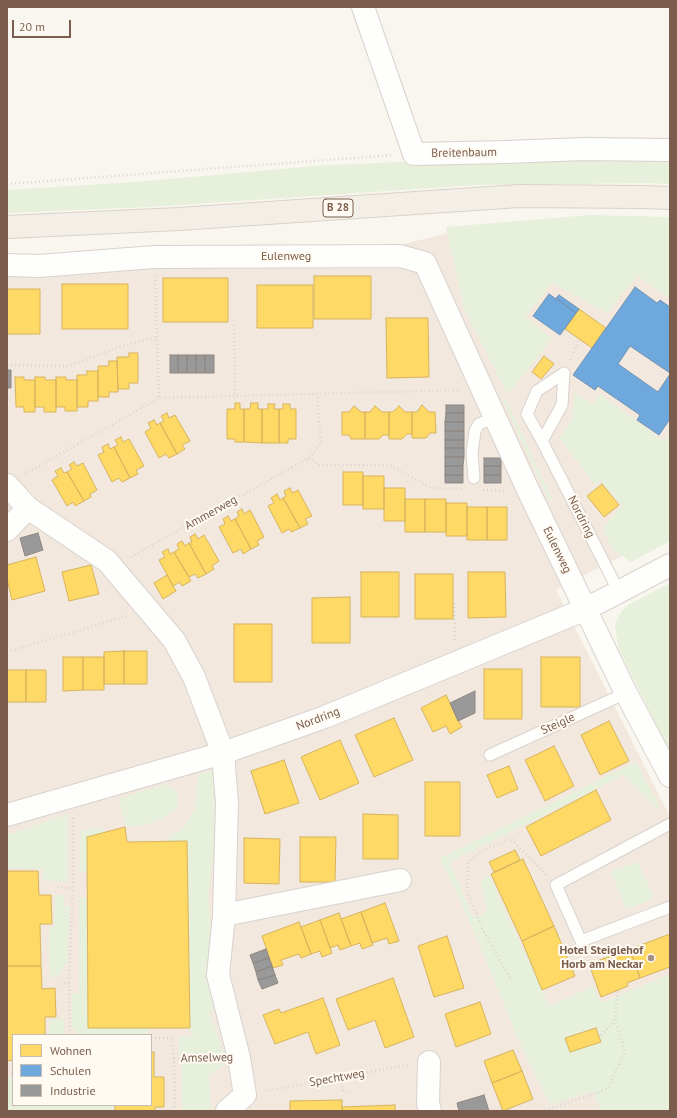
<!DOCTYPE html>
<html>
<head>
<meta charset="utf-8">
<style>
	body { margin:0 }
	#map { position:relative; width:677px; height:1118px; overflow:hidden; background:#f9f5ef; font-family:"PT Sans",sans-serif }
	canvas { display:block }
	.frame { position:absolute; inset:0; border:8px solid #7a5d4c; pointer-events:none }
	.legend { position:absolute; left:12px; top:1034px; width:140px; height:72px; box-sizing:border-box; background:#fffaf2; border:1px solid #cabbb0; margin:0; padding:5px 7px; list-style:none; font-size:12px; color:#7a5d4c }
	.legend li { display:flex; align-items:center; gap:8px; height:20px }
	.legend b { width:20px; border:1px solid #cabbb0 }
	.scale { position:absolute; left:12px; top:20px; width:59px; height:18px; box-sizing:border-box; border:2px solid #7a5d4c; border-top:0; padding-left:5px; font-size:12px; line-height:14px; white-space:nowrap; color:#7a5d4c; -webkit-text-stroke:3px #fffaf2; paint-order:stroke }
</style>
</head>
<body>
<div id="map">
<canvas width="677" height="1118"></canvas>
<div class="frame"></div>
<ul class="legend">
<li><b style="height:11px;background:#ffd966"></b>Wohnen</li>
<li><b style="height:11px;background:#6fa8dc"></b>Schulen</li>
<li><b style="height:11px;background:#999"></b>Industrie</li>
</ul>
<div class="scale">20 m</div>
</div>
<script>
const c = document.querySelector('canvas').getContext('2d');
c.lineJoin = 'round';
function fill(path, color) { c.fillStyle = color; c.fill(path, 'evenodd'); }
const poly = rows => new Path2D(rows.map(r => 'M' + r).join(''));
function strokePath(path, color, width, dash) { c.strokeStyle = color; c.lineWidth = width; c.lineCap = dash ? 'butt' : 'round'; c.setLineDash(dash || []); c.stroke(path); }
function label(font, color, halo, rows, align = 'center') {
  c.font = font + ' "PT Sans",sans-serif'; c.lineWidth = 4; c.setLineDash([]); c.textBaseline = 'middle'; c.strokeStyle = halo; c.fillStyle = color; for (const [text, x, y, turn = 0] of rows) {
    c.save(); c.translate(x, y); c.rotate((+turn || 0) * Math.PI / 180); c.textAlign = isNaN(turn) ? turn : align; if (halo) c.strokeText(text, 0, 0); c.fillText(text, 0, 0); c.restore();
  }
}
const residential = poly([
	[670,221,670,531,556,590,670,817,670,1111,7,1111,7,275,358,255,466,229],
	[13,1035,151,1035,151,1105,13,1105]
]);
const green = poly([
	[670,155,670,184,647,183,477,185,149,207,7,213,7,190,136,182,315,166,461,159],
	[590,215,670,217,670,298,637,276,607,313,552,283,525,317,552,338,508,395,464,309,446,227],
	[575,394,592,404,600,394,664,441,670,432,670,541,631,562,613,549,604,532,605,525,622,505,600,480,595,485,560,439,572,419],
	[506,399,552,499,551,502,549,501,503,401],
	[670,583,670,752,618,647,615,624,621,612,628,605],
	[636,762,660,808,657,808,624,775,450,862,473,918,487,912,481,880,489,875,549,1006,594,986,601,1003,670,974,670,1111,601,1111,593,1091,550,1105,525,1055,469,920,440,858],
	[213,770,219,773,218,816,208,898,219,1009,209,1012,225,1056,179,1055,178,1037,194,1035,190,1028,187,841,168,841,170,836,184,828,195,808,197,783,198,777,202,773,208,771],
	[166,784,174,789,178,795,178,804,175,810,172,813,157,821,144,825,125,827,119,798],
	[68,814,68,882,43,880,42,869,7,868,7,835],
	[103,827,105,833,87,837,87,872,79,872,81,831],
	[638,862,654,898,626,910,611,871],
	[55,895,64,895,64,906,70,906,67,965,65,966,58,977,50,977,49,927,54,926],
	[79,898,87,898,88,1027,149,1028,149,1035,79,1035,72,1028,72,994,79,993],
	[64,1019,64,1035,49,1035,49,1020],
	[182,1061,225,1064,209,1075,211,1111,182,1111],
	[7,1078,13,1078,13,1105,113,1105,113,1111,7,1111]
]);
const homes = poly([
	[314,276,371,276,371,319,314,319,314,276],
	[163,278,228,278,228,322,163,322,163,278],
	[62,284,128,284,128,329,62,329,62,284],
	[257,285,313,285,313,328,257,328,257,285],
	[7,289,40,289,40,334,7,334,7,289],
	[579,309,606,328,592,348,565,329,579,309],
	[386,318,428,318,429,377,387,378,386,318],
	[129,353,138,353,138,383,129,383,129,389,118,389,117,357,129,357,129,353],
	[544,356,554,364,541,379,532,372,544,356],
	[109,361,117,361,118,392,109,392,109,397,98,397,98,366,109,366,109,361],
	[87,371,98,371,98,401,88,401,88,407,77,407,77,375,87,375,87,371],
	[15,377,24,377,24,380,35,380,35,412,24,412,24,407,16,407,15,377],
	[35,377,45,377,45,380,56,380,56,412,44,412,44,407,35,407,35,377],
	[56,377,66,377,66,380,77,380,77,411,65,411,65,407,56,407,56,377],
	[235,403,240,403,240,409,244,409,244,442,235,442,235,439,227,439,227,409,235,409,235,403],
	[251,403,258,403,258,409,262,409,262,443,244,442,244,409,250,409,251,403],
	[268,404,275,404,274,409,279,409,279,443,262,443,262,409,268,409,268,404],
	[283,404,290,404,290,409,296,409,296,439,288,439,288,443,279,443,279,409,283,409,283,404],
	[422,405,429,412,435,412,436,433,430,433,426,438,412,438,412,412,417,412,422,405],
	[354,406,361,412,365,412,365,439,351,439,349,435,342,435,342,412,349,412,354,406],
	[375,406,382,412,389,412,389,435,383,435,379,439,365,439,365,412,370,412,375,406],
	[399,406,405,412,412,412,412,434,407,434,402,439,389,439,389,412,393,412,399,406],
	[167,413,169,418,175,415,190,441,182,445,185,449,177,454,160,423,164,421,161,416,167,413],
	[154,420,157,425,160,423,177,454,169,458,166,454,159,458,145,432,151,428,148,423,154,420],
	[121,437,123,442,129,439,144,466,136,470,138,474,130,478,114,447,118,445,115,440,121,437],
	[108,444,110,449,114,447,130,478,122,482,119,478,112,482,98,455,104,452,102,447,108,444],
	[74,462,77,466,83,463,97,490,90,494,91,497,84,501,67,472,72,469,69,465,74,462],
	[61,468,64,473,67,472,84,501,75,506,73,502,67,506,52,480,58,476,55,471,61,468],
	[343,472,363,472,363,505,343,505,343,472],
	[363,476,384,476,384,509,363,509,363,476],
	[602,484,619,505,604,517,587,496,602,484],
	[290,488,292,493,298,490,312,516,305,519,308,524,300,528,283,498,286,496,284,491,290,488],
	[384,488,405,488,405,521,384,521,384,488],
	[277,494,280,500,283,498,300,528,291,532,289,529,282,533,268,506,274,503,271,498,277,494],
	[405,499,425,499,425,532,405,532,405,499],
	[425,499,446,499,446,532,425,532,425,499],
	[446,503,467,503,467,536,446,536,446,503],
	[467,507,487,507,487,540,467,540,467,507],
	[487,507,507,507,507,540,487,540,487,507],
	[242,509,244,514,250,510,264,537,257,541,259,545,251,549,235,519,239,516,237,512,242,509],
	[228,516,231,521,235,519,251,549,243,554,241,549,233,553,219,527,225,524,223,519,228,516],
	[195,534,198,539,204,535,219,561,212,566,214,569,206,574,189,543,192,542,190,537,195,534],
	[182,541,185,546,189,543,206,574,198,578,195,574,189,577,174,552,179,549,177,544,182,541],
	[168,549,170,554,174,552,191,581,182,586,180,582,173,586,159,560,165,557,162,552,168,549],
	[36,557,45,591,12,600,7,579,7,565,36,557],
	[91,565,99,594,69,601,62,572,91,565],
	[361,572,399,572,399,617,361,617,361,572],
	[468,572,505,572,506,617,468,618,468,572],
	[415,574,453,574,453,619,415,619,415,574],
	[167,575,176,591,163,599,154,583,167,575],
	[350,597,350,643,312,643,312,598,350,597],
	[234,624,272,624,272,682,234,682,234,624],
	[124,651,124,684,104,684,104,652,124,651],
	[124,651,147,651,147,684,124,684,124,651],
	[63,657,83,657,83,690,63,691,63,657],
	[83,657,104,657,104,690,83,690,83,657],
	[541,657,580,657,580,707,541,707,541,657],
	[484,669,522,669,522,719,484,719,484,669],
	[7,670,26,670,26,702,7,702,7,670],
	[26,670,46,670,46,702,26,702,26,670],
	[446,695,462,727,450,734,446,726,433,732,421,708,446,695],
	[394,718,413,760,374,777,355,735,394,718],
	[609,721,629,761,600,775,581,735,609,721],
	[340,740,359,783,320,800,301,757,340,740],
	[554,746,574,786,545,801,525,760,554,746],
	[284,760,299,803,265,814,251,771,284,760],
	[509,766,518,789,497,798,487,775,509,766],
	[425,782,460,782,460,836,425,836,425,782],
	[596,790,611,820,541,856,526,827,596,790],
	[363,814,398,815,398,859,363,859,363,814],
	[125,827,127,842,187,841,190,1028,88,1028,87,837,125,827],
	[300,837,336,837,335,882,300,882,300,837],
	[244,838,280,839,279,884,244,883,244,838],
	[515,850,520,860,494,872,489,862,515,850],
	[523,859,554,926,522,941,491,874,523,859],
	[7,871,38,871,39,895,51,895,52,924,40,924,41,966,7,966,7,871],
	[385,903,399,941,389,944,387,938,372,943,361,912,385,903],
	[361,912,373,945,362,949,360,943,351,946,341,919,361,912],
	[339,913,351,946,340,950,338,945,330,948,320,920,339,913],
	[320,920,332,953,322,957,320,951,311,954,301,927,320,920],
	[299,922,311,954,301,958,299,954,281,960,283,965,273,968,262,936,299,922],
	[554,926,575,976,542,990,522,941,554,926],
	[670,934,670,967,640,978,630,949,670,934],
	[447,936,464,988,434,997,418,946,447,936],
	[630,949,640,978,627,983,628,986,601,997,589,964,630,949],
	[7,966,41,966,42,989,55,988,56,1017,45,1017,45,1035,13,1035,13,1060,7,1061,7,966],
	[393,978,414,1037,385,1048,375,1020,348,1030,336,999,393,978],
	[323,998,340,1045,316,1054,308,1032,275,1044,263,1015,279,1009,281,1013,323,998],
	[480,1002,491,1034,456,1047,445,1014,480,1002],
	[596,1028,601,1042,570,1052,565,1038,596,1028],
	[513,1050,522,1071,492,1083,484,1061,513,1050],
	[154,1052,154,1077,164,1077,164,1107,155,1107,155,1111,115,1111,115,1105,151,1105,151,1053,154,1052],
	[522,1071,533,1099,503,1111,492,1083,522,1071],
	[342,1100,342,1111,290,1111,290,1101,342,1100],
	[395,1105,395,1111,342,1111,342,1107,395,1105]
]);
const schools = poly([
	[635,287,657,303,660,300,670,307,670,373,630,346,618,364,658,392,670,374,670,419,659,435,637,420,640,415,598,386,595,390,573,375,635,287],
	[549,294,576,313,560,335,533,316,549,294],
	[559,295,579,309,576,313,556,298,559,295]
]);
const industry = poly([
	[170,355,178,355,178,373,170,373,170,355],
	[178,355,187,355,187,373,178,373,178,355],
	[187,355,196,355,196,373,187,373,187,355],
	[196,355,205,355,205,373,196,373,196,355],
	[205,355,214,355,214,373,205,373,205,355],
	[7,370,11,370,11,388,7,388,7,370],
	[446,405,464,405,464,413,446,413,446,405],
	[446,413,464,413,464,422,445,422,446,413],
	[445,422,464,422,464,431,445,431,445,422],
	[445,431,464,431,464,440,445,440,445,431],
	[445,440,464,440,464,448,445,448,445,440],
	[445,448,464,448,464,457,445,457,445,448],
	[445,457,464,457,463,466,445,466,445,457],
	[484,458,501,458,501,466,484,466,484,458],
	[445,466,463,466,463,475,445,475,445,466],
	[484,466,501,466,501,475,484,475,484,466],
	[445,475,463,475,463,483,445,483,445,475],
	[484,475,501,475,501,483,484,483,484,475],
	[38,533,43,550,25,556,20,538,38,533],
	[475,691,475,713,458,721,450,703,475,691],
	[266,949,269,958,253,963,250,955,266,949],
	[269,958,272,966,256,972,253,963,269,958],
	[272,966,275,975,258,980,256,972,272,966],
	[275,975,278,983,262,989,258,980,275,975],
	[484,1095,489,1111,459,1111,457,1103,484,1095]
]);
const path = poly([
	[7,184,393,155],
	[155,276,159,398],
	[234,325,235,396],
	[570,360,579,339],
	[7,365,69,366,119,347,157,337],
	[309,458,319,465,389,465,431,488,464,489],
	[25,474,159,398,460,390],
	[483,490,506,491],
	[131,557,309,458,321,443,317,395],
	[455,603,455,641],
	[7,652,127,616],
	[58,887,73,888],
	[512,981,483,930,467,892,468,862,482,851,511,839,546,875],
	[60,984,69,983],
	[70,1035,69,983,73,888,73,818],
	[601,1035,615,1021],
	[151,1038,172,1038,174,1059],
	[7,1074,13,1073],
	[341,1078,343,1090,348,1093],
	[265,1091,408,1065],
	[175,1111,174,1059,219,1058],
	[541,1111,592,1095,608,1088,625,1051,615,1021,618,990]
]);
const service = poly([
	[542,441,527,414,537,391,564,373,562,405,542,441,619,592],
	[474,478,472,453,475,431,479,424,495,417],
	[490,755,626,693],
	[670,824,556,885,581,941,670,907]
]);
const minor = poly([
	[363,7,414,154,506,152,583,149,670,150],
	[7,265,39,266,154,257,400,256,425,263,528,490,626,693,670,776],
	[7,485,28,508,107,561,174,640,194,677,223,753,227,803,224,915,218,975,239,1058,245,1095,227,1111],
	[7,530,28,508],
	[7,815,223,753,325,717,586,609,670,565],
	[224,915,400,880],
	[429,1062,428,1103,430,1111]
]);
const primary = poly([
	[7,227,179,219,519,196,642,197,670,198]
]);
const markers = [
	[651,958,4,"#a69285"]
];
const shields = [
	[338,208,30]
];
const shieldNames = [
	["B 28",338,208]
];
const streetNames = [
	["Breitenbaum",464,153,-1],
	["Eulenweg",286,257],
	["Ammerweg",211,513,-29],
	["Nordring",581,517,63],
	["Eulenweg",557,550,64],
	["Nordring",318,719,-21],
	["Steigle",558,724,-24],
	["Amselweg",207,1058,-1],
	["Spechtweg",337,1078,-10]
];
const poiNames = [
	["Hotel Steiglehof",643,951],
	["Horb am Neckar",643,965]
];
fill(residential, '#f2e8dd');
fill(green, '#e6f0da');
fill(homes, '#ffd966');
strokePath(homes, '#d7b45e', 1);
fill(schools, '#6fa8dc');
strokePath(schools, '#7292b1', 1);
fill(industry, '#999');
strokePath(industry, '#908782', 1);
strokePath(service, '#d9d2cd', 13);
strokePath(minor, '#d9d2cd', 24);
strokePath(primary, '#dad1cb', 24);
strokePath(path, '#dcd5cf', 2.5, [1, 3]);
strokePath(service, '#fefefd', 11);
strokePath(minor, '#fefefd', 22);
strokePath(primary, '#f3efe7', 22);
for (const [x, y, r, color] of markers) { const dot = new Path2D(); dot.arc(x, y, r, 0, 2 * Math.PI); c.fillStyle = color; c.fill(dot); strokePath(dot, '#fffaf2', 1.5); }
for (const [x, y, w] of shields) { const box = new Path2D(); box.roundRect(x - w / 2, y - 9, w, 18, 3); c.fillStyle = '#fffaf2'; c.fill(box); strokePath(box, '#7a5d4c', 1); }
label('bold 11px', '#7a5d4c', null, shieldNames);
label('12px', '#7a5d4c', '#fffaf2', streetNames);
label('bold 12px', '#7a5d4c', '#fffaf2', poiNames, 'right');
</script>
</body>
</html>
